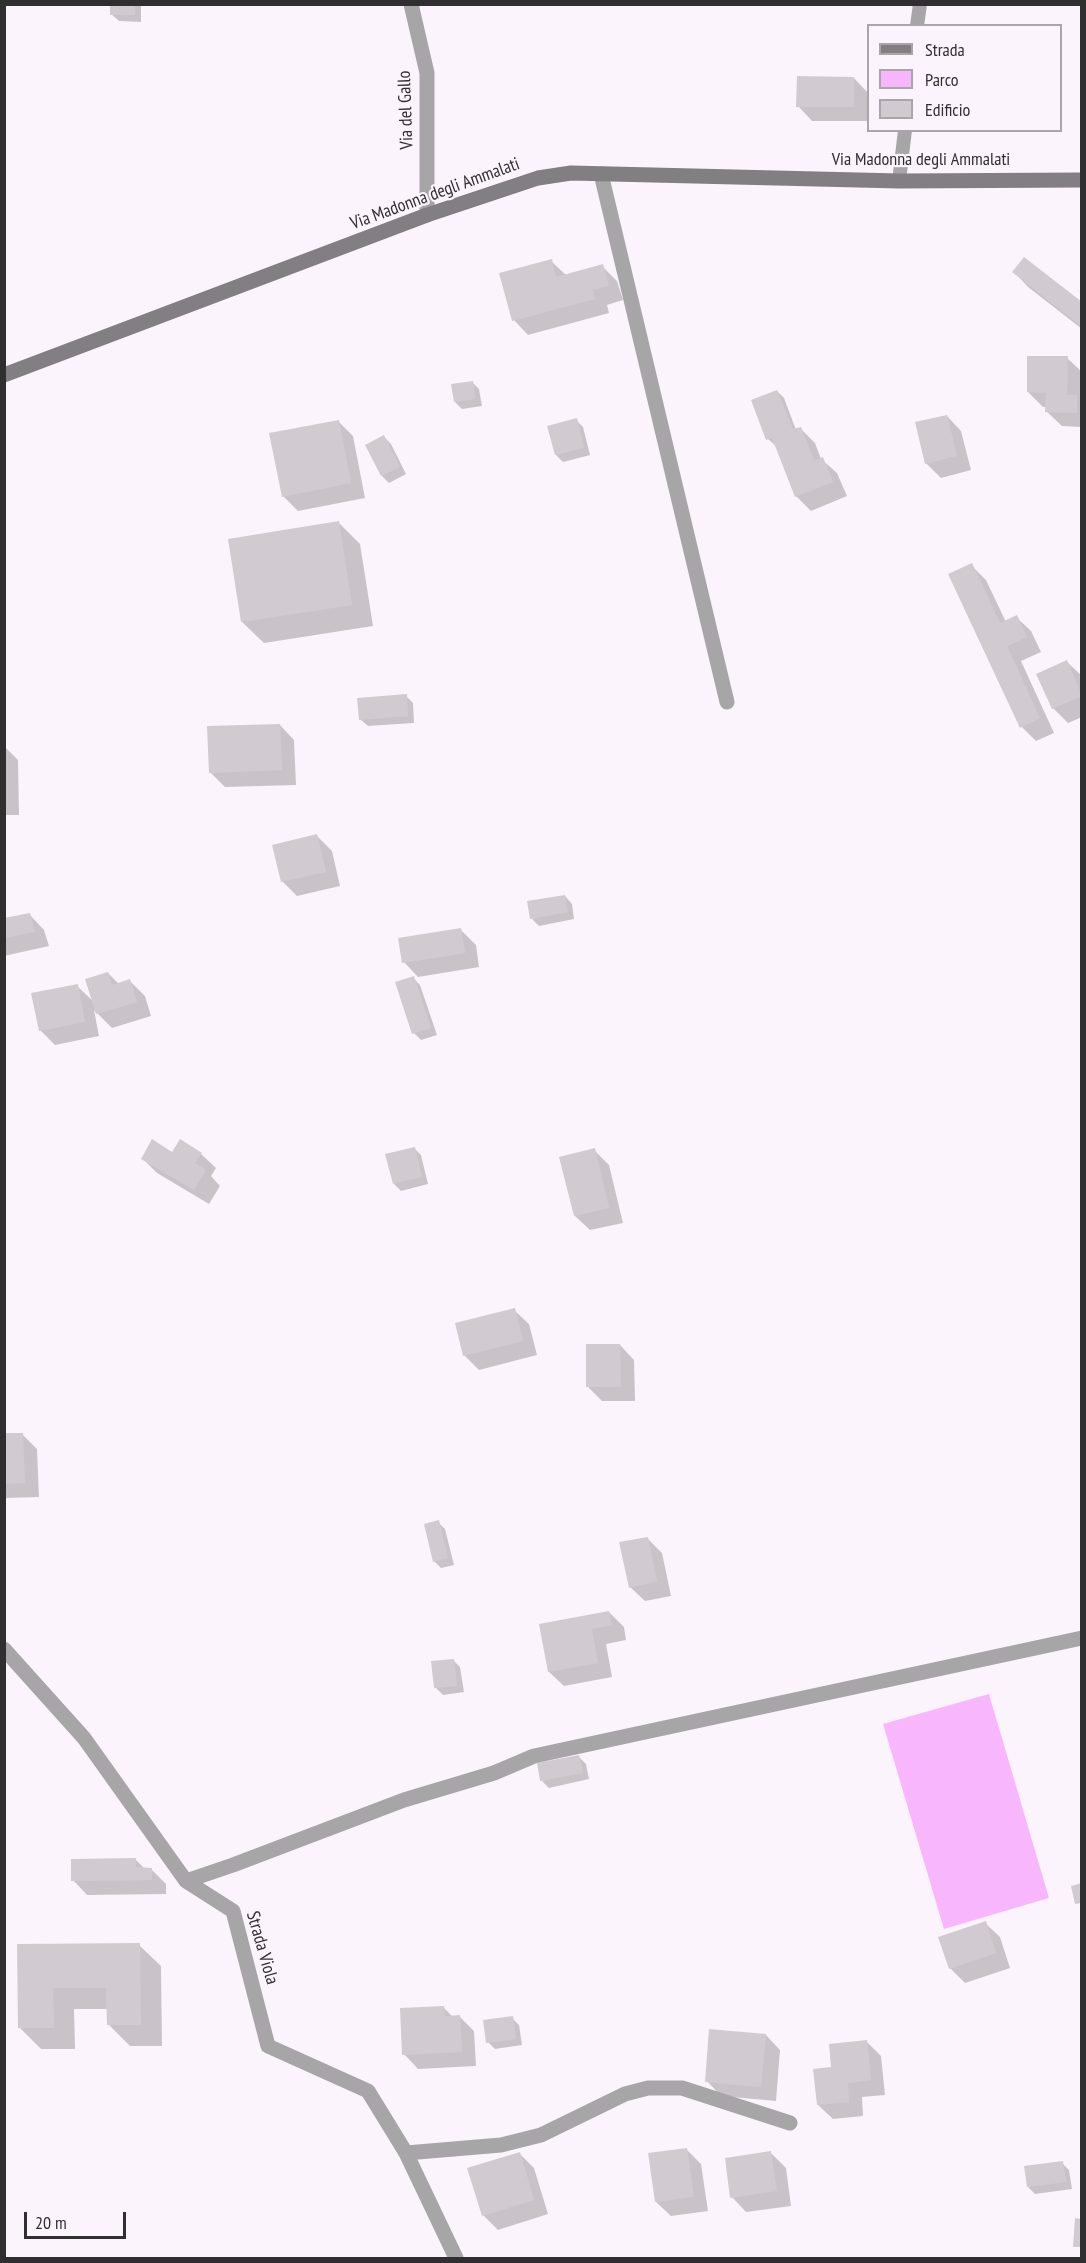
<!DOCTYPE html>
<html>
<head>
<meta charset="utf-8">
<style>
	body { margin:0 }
	#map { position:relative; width:1086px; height:2263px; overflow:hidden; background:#fcf4fc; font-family:"PT Sans Narrow",sans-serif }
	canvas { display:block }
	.frame { position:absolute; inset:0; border:6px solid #312e31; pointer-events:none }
	.legend { position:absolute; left:867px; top:24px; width:195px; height:108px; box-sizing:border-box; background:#fcf4fc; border:2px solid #aba5ab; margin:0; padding:8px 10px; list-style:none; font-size:18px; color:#312e31 }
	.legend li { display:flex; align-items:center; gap:12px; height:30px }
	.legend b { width:30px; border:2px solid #aba5ab }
	.scale { position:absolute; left:24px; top:2212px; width:102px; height:27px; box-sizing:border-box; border:3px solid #312e31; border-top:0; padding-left:8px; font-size:18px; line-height:21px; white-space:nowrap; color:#312e31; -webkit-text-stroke:4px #fcf4fc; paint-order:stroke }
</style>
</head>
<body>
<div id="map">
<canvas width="1086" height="2263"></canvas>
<div class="frame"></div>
<ul class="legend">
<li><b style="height:8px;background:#837e83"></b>Strada</li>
<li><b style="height:16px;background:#f8b7fc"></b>Parco</li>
<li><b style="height:16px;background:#d1cad1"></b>Edificio</li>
</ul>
<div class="scale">20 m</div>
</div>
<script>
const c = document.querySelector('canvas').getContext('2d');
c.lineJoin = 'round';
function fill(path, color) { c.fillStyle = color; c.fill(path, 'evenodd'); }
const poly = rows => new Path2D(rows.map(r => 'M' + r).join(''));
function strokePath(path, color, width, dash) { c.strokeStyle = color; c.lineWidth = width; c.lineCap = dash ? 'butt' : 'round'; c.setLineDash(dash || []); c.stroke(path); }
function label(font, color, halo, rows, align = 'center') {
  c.font = font + ' "PT Sans Narrow",sans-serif'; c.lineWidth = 4.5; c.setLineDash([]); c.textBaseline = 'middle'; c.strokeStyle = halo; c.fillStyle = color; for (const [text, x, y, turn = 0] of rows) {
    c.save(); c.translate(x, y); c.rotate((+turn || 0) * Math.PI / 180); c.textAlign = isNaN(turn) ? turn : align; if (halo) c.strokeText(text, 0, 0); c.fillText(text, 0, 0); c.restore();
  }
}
const green = poly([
	[989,1694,1049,1898,944,1929,883,1724]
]);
const shadow = poly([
	[112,4,141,4,141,22,119,21,111,14],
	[854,78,868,93,868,121,812,121,798,106],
	[551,261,567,276,602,266,617,281,623,300,607,305,609,313,528,335,514,320],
	[1014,272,1082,304,1082,329,1028,287],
	[1067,358,1082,372,1082,427,1062,426,1047,412,1047,407,1043,407,1028,392],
	[472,382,479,389,482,406,462,409,455,402],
	[777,391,784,398,796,430,800,428,815,443,821,459,837,473,847,496,811,511,796,496,776,446,768,439],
	[947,416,961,431,971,470,941,478,926,463],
	[576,420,583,427,590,455,563,462,556,455],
	[338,421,353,436,365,498,298,511,283,496],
	[384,437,391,444,406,474,389,483,382,476],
	[339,523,360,544,373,626,264,643,242,622],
	[971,565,986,580,1006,622,1016,617,1031,631,1041,652,1021,661,1054,733,1036,741,1022,727],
	[1067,662,1082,676,1082,717,1068,723,1053,708],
	[406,696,413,703,414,723,368,726,360,719],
	[280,725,294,740,296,785,225,787,210,772],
	[4,746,18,760,19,815,4,815],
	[317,836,332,851,340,886,297,896,282,881],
	[565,896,572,904,574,919,539,926,532,919],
	[30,915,44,930,49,946,4,956,4,916,7,919],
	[461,930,476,945,479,967,418,977,404,962],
	[108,973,119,984,130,981,145,996,151,1016,112,1028,94,1010,99,1036,55,1045,40,1030,77,986,94,1002],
	[413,978,420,985,437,1035,421,1040,414,1033],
	[414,1148,421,1155,428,1184,401,1191,394,1184],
	[594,1150,609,1165,623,1223,590,1230,575,1216],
	[173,1154,201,1154,216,1168,211,1176,220,1186,209,1204,157,1173,143,1159],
	[514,1310,529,1324,537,1355,479,1370,464,1355],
	[620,1345,634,1360,635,1401,602,1401,588,1387],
	[22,1434,37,1449,39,1497,4,1498,4,1435],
	[438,1522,445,1529,454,1565,441,1568,434,1561],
	[647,1538,662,1553,671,1596,645,1601,630,1587],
	[609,1612,624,1627,626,1640,606,1644,612,1677,564,1686,549,1672,540,1625],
	[453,1660,460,1667,464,1692,443,1695,436,1688],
	[579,1757,586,1764,589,1779,549,1788,542,1781],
	[135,1859,145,1869,151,1869,166,1884,166,1894,87,1895,73,1880],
	[985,1923,1000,1937,1010,1968,965,1983,950,1968],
	[139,1945,161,1966,162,2046,130,2046,109,2025,108,2009,74,2009,75,2049,41,2049,20,2028,19,1946],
	[444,2008,453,2017,459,2016,474,2031,476,2066,418,2069,404,2054],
	[512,2018,519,2025,522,2045,495,2049,488,2042],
	[766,2035,780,2050,776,2101,721,2096,707,2081],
	[866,2041,881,2056,885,2095,862,2097,863,2116,833,2119,818,2105,833,2068],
	[686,2149,701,2164,708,2211,671,2216,656,2202],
	[519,2153,534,2168,548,2214,498,2230,483,2215],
	[771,2153,786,2168,791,2206,746,2212,732,2197],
	[1062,2163,1069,2170,1072,2189,1035,2194,1028,2187]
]);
const building = poly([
	[110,4,135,4,135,15,110,15],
	[797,76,854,77,854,107,796,107],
	[1024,257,1082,302,1082,327,1012,272],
	[552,259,556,277,603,264,609,286,593,290,595,299,512,321,499,273],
	[1027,356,1068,356,1067,395,1077,395,1077,413,1045,412,1046,393,1027,392],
	[473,381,475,399,454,402,451,384],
	[777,390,793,429,801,427,814,461,823,457,833,482,795,497,772,438,766,440,751,400],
	[947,415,957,456,925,464,915,422],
	[577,418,584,448,555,455,547,426],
	[339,420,351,483,282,497,269,433],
	[384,435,400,467,381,476,365,445],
	[339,521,352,605,241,622,228,539],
	[972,563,1000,623,1017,615,1027,637,1007,646,1040,718,1020,728,948,574],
	[1067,660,1082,696,1052,709,1036,674],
	[407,694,408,716,359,720,357,698],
	[280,724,282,770,209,773,207,726],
	[317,834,326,872,281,882,272,845],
	[565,895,568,912,530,919,527,901],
	[30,913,35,932,4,938,4,918],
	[461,928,465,953,402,963,398,938],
	[108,972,112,985,130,979,137,1002,96,1014,85,979],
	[414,976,431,1028,412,1034,395,982],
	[78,984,85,1022,39,1031,31,993],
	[152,1139,172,1152,180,1139,202,1153,195,1163,206,1170,194,1190,141,1159],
	[415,1147,422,1177,393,1184,385,1154],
	[595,1148,609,1208,574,1216,559,1157],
	[515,1308,523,1341,463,1356,455,1323],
	[586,1344,620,1344,621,1387,586,1387],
	[4,1433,23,1433,25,1483,4,1484],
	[439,1520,448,1558,433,1562,424,1524],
	[648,1537,657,1581,629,1588,619,1542],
	[609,1611,612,1625,592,1629,598,1663,548,1672,539,1624],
	[454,1659,457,1686,434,1688,431,1661],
	[579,1755,583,1773,540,1781,537,1763],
	[136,1858,136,1867,152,1868,152,1880,71,1881,71,1859],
	[1082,1883,1082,1903,1075,1904,1071,1886],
	[986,1921,996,1953,949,1969,938,1937],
	[140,1943,141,2025,107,2025,106,1988,53,1988,54,2028,18,2028,17,1944],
	[444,2006,445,2016,460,2015,462,2052,402,2055,400,2008],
	[513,2016,516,2039,486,2043,483,2020],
	[709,2029,766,2034,761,2087,705,2082],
	[867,2040,871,2080,848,2083,849,2102,817,2105,813,2069,831,2067,829,2044],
	[687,2148,694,2197,655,2202,648,2153],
	[771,2151,777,2191,730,2198,725,2158],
	[520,2152,534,2200,482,2216,467,2168],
	[1063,2161,1066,2182,1027,2187,1024,2166],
	[1075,2218,1082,2219,1082,2247,1073,2247]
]);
const lane = poly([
	[917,26,920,4],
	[899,181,905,130]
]);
const street = poly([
	[411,4,427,73,427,215],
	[601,174,727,702],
	[4,1649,84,1738,186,1881,233,1911,268,2046,368,2091,406,2153,456,2258],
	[186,1881,233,1865,404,1800,494,1773,534,1756,1082,1638],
	[406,2153,501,2145,541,2135,625,2094,648,2088,682,2088,790,2123]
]);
const secondary = poly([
	[4,375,427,215,538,178,571,173,899,181,1082,180]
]);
const streetNames = [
	["Via del Gallo",406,110,-92],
	["Via Madonna degli Ammalati",921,160],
	["Via Madonna degli Ammalati",435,194,-20],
	["Strada Viola",262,1948,74]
];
fill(green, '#f8b7fc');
fill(shadow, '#0003');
fill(building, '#d1cad1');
strokePath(lane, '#a8a5a9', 14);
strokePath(street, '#a8a5a9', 15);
strokePath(secondary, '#837e83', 15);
label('18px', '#312e31', '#fcf4fc', streetNames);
</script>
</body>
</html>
